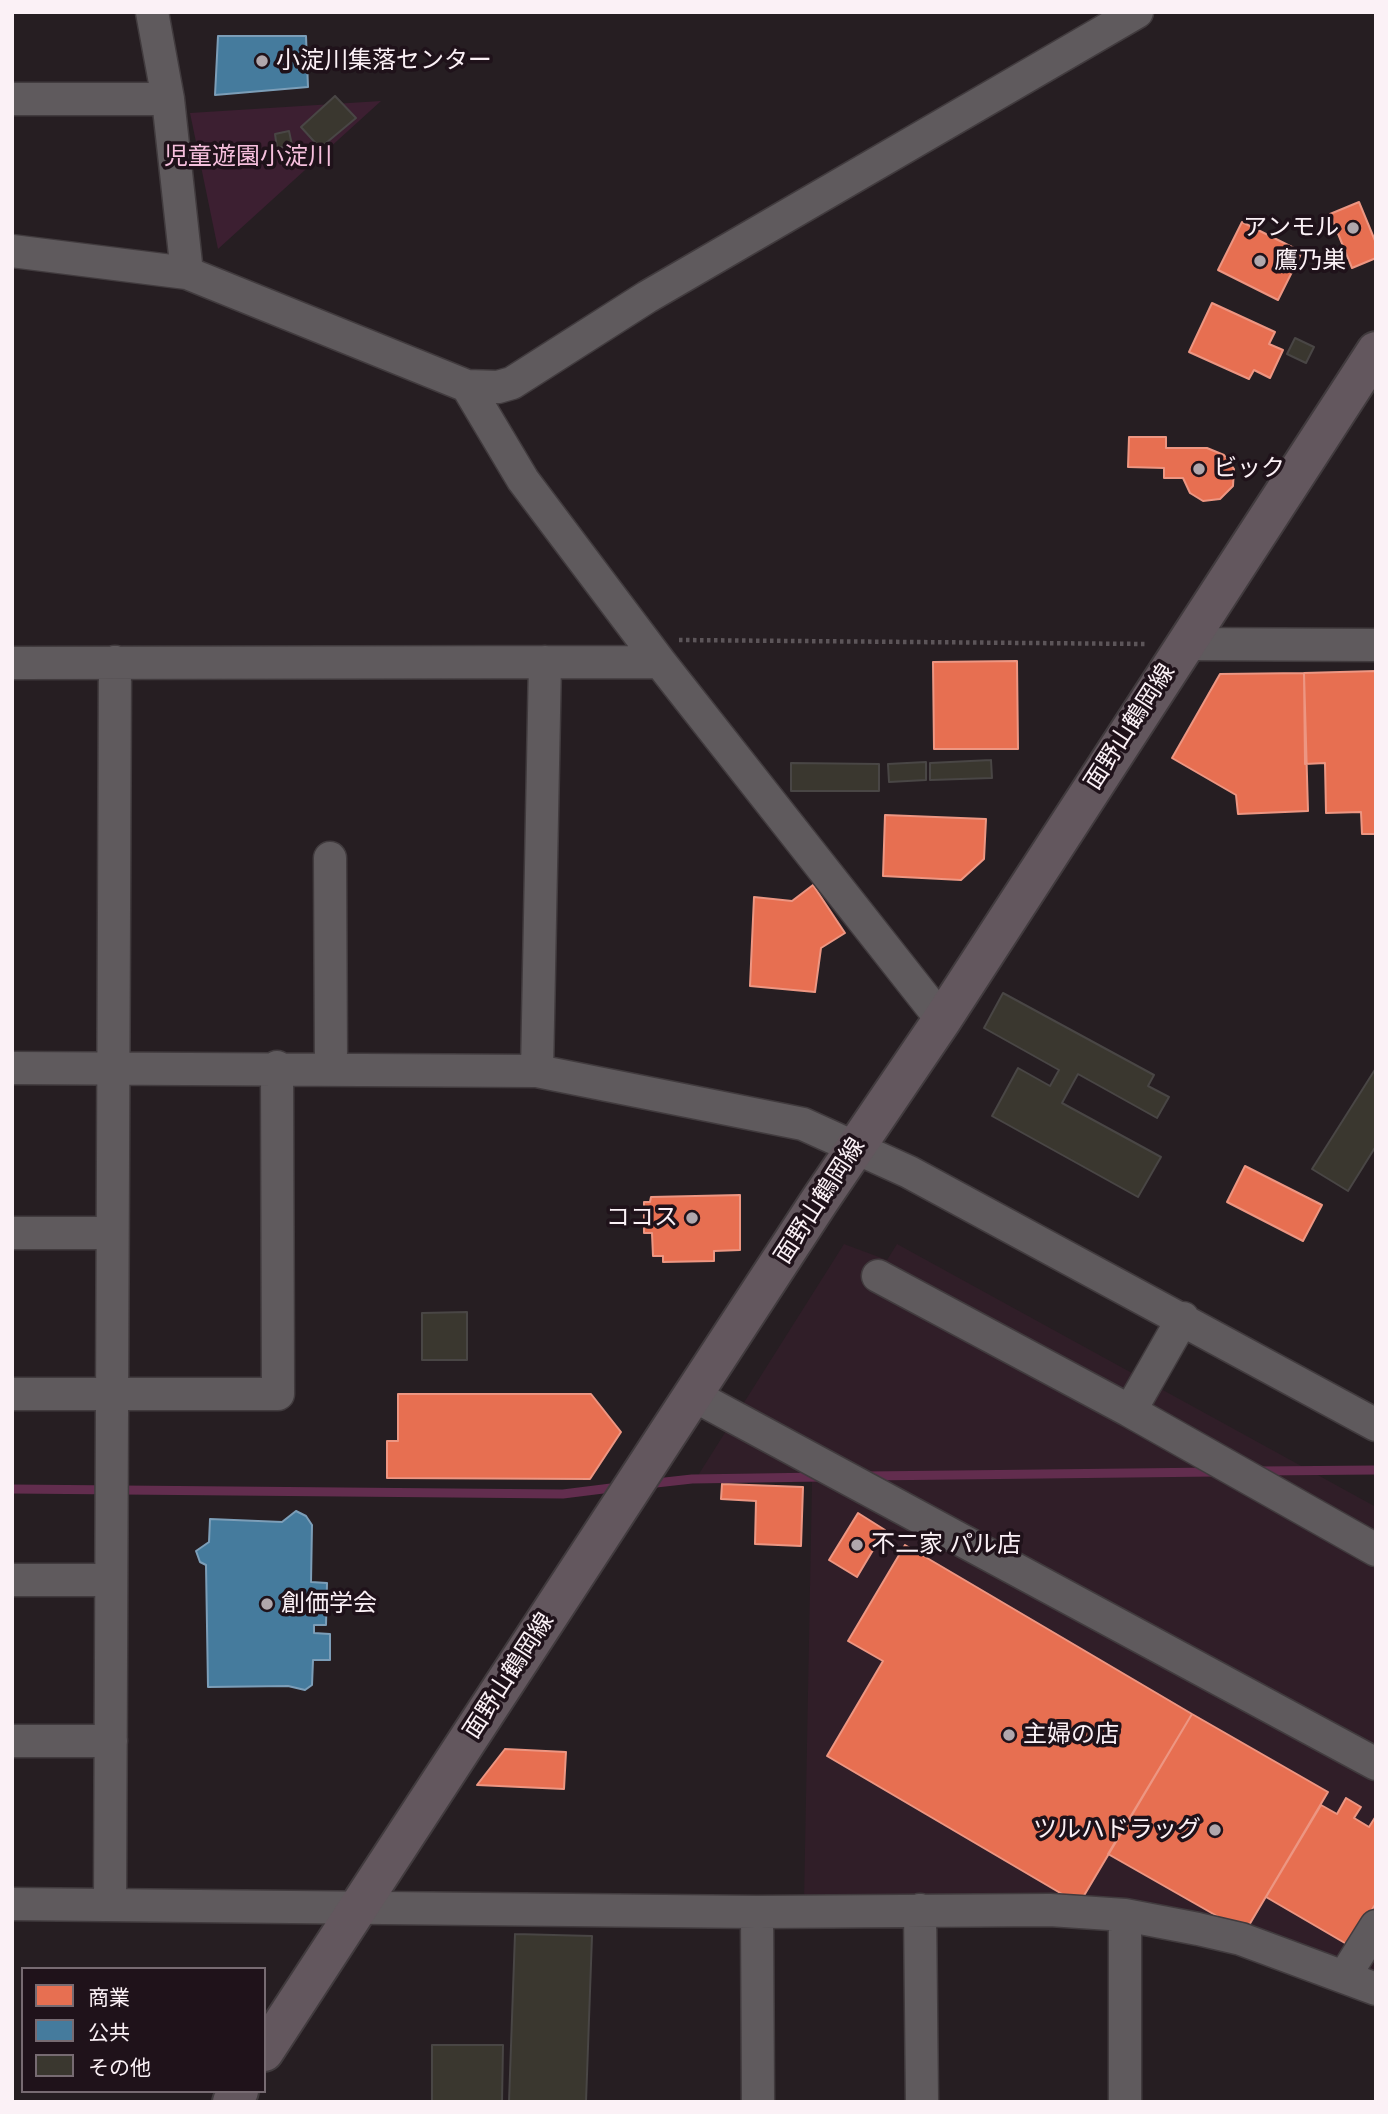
<!DOCTYPE html>
<html>
<head>
<meta charset="utf-8">
<style>
	body { margin:0 }
	#map { position:relative; width:1388px; height:2114px; overflow:hidden; background:#261e22; font-family:Figtree,"Noto Sans JP",sans-serif }
	canvas { display:block }
	.frame { position:absolute; inset:0; border:14px solid #fbf1f6; pointer-events:none }
	.legend { position:absolute; left:21px; top:1967px; width:245px; height:126px; box-sizing:border-box; background:#1f121a; border:2px solid #776b72; margin:0; padding:9px 12px; list-style:none; font-size:21px; color:#fbf1f6 }
	.legend li { display:flex; align-items:center; gap:14px; height:35px }
	.legend b { width:35px; border:2px solid #776b72 }
</style>
</head>
<body>
<div id="map">
<canvas width="1388" height="2114"></canvas>
<div class="frame"></div>
<ul class="legend">
<li><b style="height:19px;background:#e76f51"></b>商業</li>
<li><b style="height:19px;background:#457b9d"></b>公共</li>
<li><b style="height:19px;background:#3a372f"></b>その他</li>
</ul>
</div>
<script>
const c = document.querySelector('canvas').getContext('2d');
c.lineJoin = 'round';
function fill(path, color) { c.fillStyle = color; c.fill(path, 'evenodd'); }
const poly = rows => new Path2D(rows.map(r => 'M' + r).join(''));
function strokePath(path, color, width, dash) { c.strokeStyle = color; c.lineWidth = width; c.lineCap = dash ? 'butt' : 'round'; c.setLineDash(dash || []); c.stroke(path); }
function label(font, color, halo, rows, align = 'center') {
  c.font = font + ' Figtree,"Noto Sans JP",sans-serif'; c.lineWidth = 7; c.setLineDash([]); c.textBaseline = 'middle'; c.strokeStyle = halo; c.fillStyle = color; for (const [text, x, y, turn = 0] of rows) {
    c.save(); c.translate(x, y); c.rotate((+turn || 0) * Math.PI / 180); c.textAlign = isNaN(turn) ? turn : align; if (halo) c.strokeText(text, 0, 0); c.fillText(text, 0, 0); c.restore();
  }
}
const built = poly([
	[844,1244,887,1260,897,1244,1376,1507,1376,1974,1125,1899,804,1901,812,1482,697,1477]
]);
const green = poly([
	[381,101,218,249,190,113]
]);
const shops = poly([
	[1359,202,1376,243,1376,258,1352,268,1330,214,1359,202],
	[1242,222,1302,252,1278,300,1218,270,1242,222],
	[1212,303,1275,332,1269,344,1283,350,1270,378,1254,370,1249,379,1189,352,1212,303],
	[1129,437,1166,437,1166,448,1207,448,1224,455,1234,469,1233,486,1220,499,1203,501,1190,493,1183,478,1164,478,1164,468,1128,467,1129,437],
	[1017,661,1018,749,934,749,933,662,1017,661],
	[1376,671,1376,834,1362,834,1361,812,1326,813,1325,763,1305,764,1304,673,1376,671],
	[1304,673,1308,811,1238,814,1236,795,1172,758,1220,674,1304,673],
	[885,815,986,819,984,859,961,880,883,876,885,815],
	[813,885,845,933,821,948,815,992,750,986,754,897,792,901,813,885],
	[1245,1166,1322,1205,1303,1241,1227,1202,1245,1166],
	[740,1195,740,1250,714,1251,714,1261,663,1262,663,1256,653,1256,652,1233,644,1233,644,1202,650,1202,651,1197,740,1195],
	[398,1394,591,1394,621,1432,590,1479,387,1478,387,1441,398,1441,398,1394],
	[722,1484,803,1487,801,1546,755,1544,756,1501,721,1499,722,1484],
	[858,1513,885,1530,857,1577,829,1560,858,1513],
	[905,1545,1192,1714,1079,1904,827,1756,883,1661,848,1641,905,1545],
	[1192,1714,1328,1792,1245,1932,1108,1854,1192,1714],
	[505,1749,566,1752,564,1789,477,1785,505,1749],
	[1346,1798,1361,1807,1354,1818,1369,1827,1376,1816,1376,1903,1350,1946,1266,1897,1321,1805,1337,1814,1346,1798]
]);
const public = poly([
	[218,36,306,36,308,87,215,95,218,36],
	[296,1511,306,1516,312,1525,311,1582,327,1583,326,1625,314,1625,314,1633,330,1634,330,1660,313,1660,312,1685,305,1690,288,1686,208,1687,206,1565,200,1562,196,1551,209,1542,210,1519,282,1522,296,1511]
]);
const stream = poly([
	[1259,1471,1376,1470],
	[867,1476,1217,1472],
	[647,1484,692,1479,822,1477],
	[12,1489,563,1494,619,1487]
]);
const building = poly([
	[335,96,356,118,320,148,301,127,335,96],
	[289,131,292,145,277,148,275,134,289,131],
	[1295,338,1314,347,1306,363,1287,354,1295,338],
	[991,760,992,778,930,780,930,763,991,760],
	[926,762,926,780,889,782,888,764,926,762],
	[791,763,879,764,879,791,791,791,791,763],
	[1003,993,1154,1075,1148,1086,1169,1097,1157,1118,1078,1074,1062,1103,1161,1157,1138,1197,992,1116,1018,1068,1050,1086,1059,1070,984,1028,1003,993],
	[1376,1068,1376,1146,1348,1191,1312,1169,1376,1068],
	[467,1312,467,1360,422,1360,422,1313,467,1312],
	[515,1934,592,1936,586,2102,509,2102,515,1934],
	[432,2045,503,2045,502,2102,432,2102,432,2045]
]);
const path = poly([
	[679,640,1146,644]
]);
const minor = poly([
	[152,12,168,99,187,273],
	[12,99,168,99],
	[12,251,187,273,467,386,498,387,512,383,647,297,1137,12],
	[467,386,523,480,660,662,942,1020],
	[1184,644,1376,645],
	[12,663,660,662],
	[330,858,331,1067],
	[12,1068,537,1071,803,1124,909,1172,1376,1425],
	[537,1071,545,662],
	[12,1233,112,1233],
	[878,1276,1130,1411,1376,1550],
	[12,1394,278,1394,277,1067],
	[693,1395,1376,1764],
	[1130,1411,1183,1318],
	[12,1580,111,1580],
	[12,1741,111,1741],
	[12,1904,757,1912,1050,1910,1125,1915,1198,1929,1241,1939,1376,1989],
	[110,1905,115,662],
	[920,1910,922,2102],
	[757,1912,758,2102],
	[1344,1977,1376,1926],
	[1125,2102,1125,1915]
]);
const major = poly([
	[264,2052,820,1200,942,1020,1376,351],
	[232,2102,239,2091]
]);
const markers = [
	[262,61,7,"#b0a7ac"],
	[1353,228,7,"#b0a7ac"],
	[1260,261,7,"#b0a7ac"],
	[1199,469,7,"#b0a7ac"],
	[692,1218,7,"#b0a7ac"],
	[857,1545,7,"#b0a7ac"],
	[267,1604,7,"#b0a7ac"],
	[1009,1735,7,"#b0a7ac"],
	[1215,1830,7,"#b0a7ac"]
];
const poiNames = [
	["小淀川集落センター",276,61],
	["アンモル",1339,228,"right"],
	["鷹乃巣",1274,261],
	["ビック",1213,469],
	["ココス",678,1218,"right"],
	["不二家 パル店",871,1545],
	["創価学会",281,1604],
	["主婦の店",1023,1735],
	["ツルハドラッグ",1201,1830,"right"]
];
const parkNames = [
	["児童遊園小淀川",248,157]
];
const streetNames = [
	["面野山鶴岡線",1130,727,-57],
	["面野山鶴岡線",820,1201,-57],
	["面野山鶴岡線",509,1676,-57]
];
fill(built, '#301e28');
fill(green, '#3c1f31');
fill(shops, '#e76f51');
strokePath(shops, '#ed9682', 2);
fill(public, '#457b9d');
strokePath(public, '#7c9eb8', 2);
strokePath(stream, '#622d4e', 9);
fill(building, '#3a372f');
strokePath(building, '#494645', 2);
strokePath(minor, '#413b3e', 35);
strokePath(major, '#413b3e', 42);
strokePath(path, '#5c5559', 4.5, [3.5, 3.5]);
strokePath(minor, '#5f5a5d', 32);
strokePath(major, '#63575e', 38);
for (const [x, y, r, color] of markers) { const dot = new Path2D(); dot.arc(x, y, r, 0, 2 * Math.PI); c.fillStyle = color; c.fill(dot); strokePath(dot, '#1f121a', 2.5); }
label('24px', '#fbf1f6', '#1f121a', poiNames, 'left');
label('24px', '#f6bfdd', '#1f121a', parkNames);
label('24px', '#fbf1f6', '#1f121a', streetNames);
</script>
</body>
</html>
